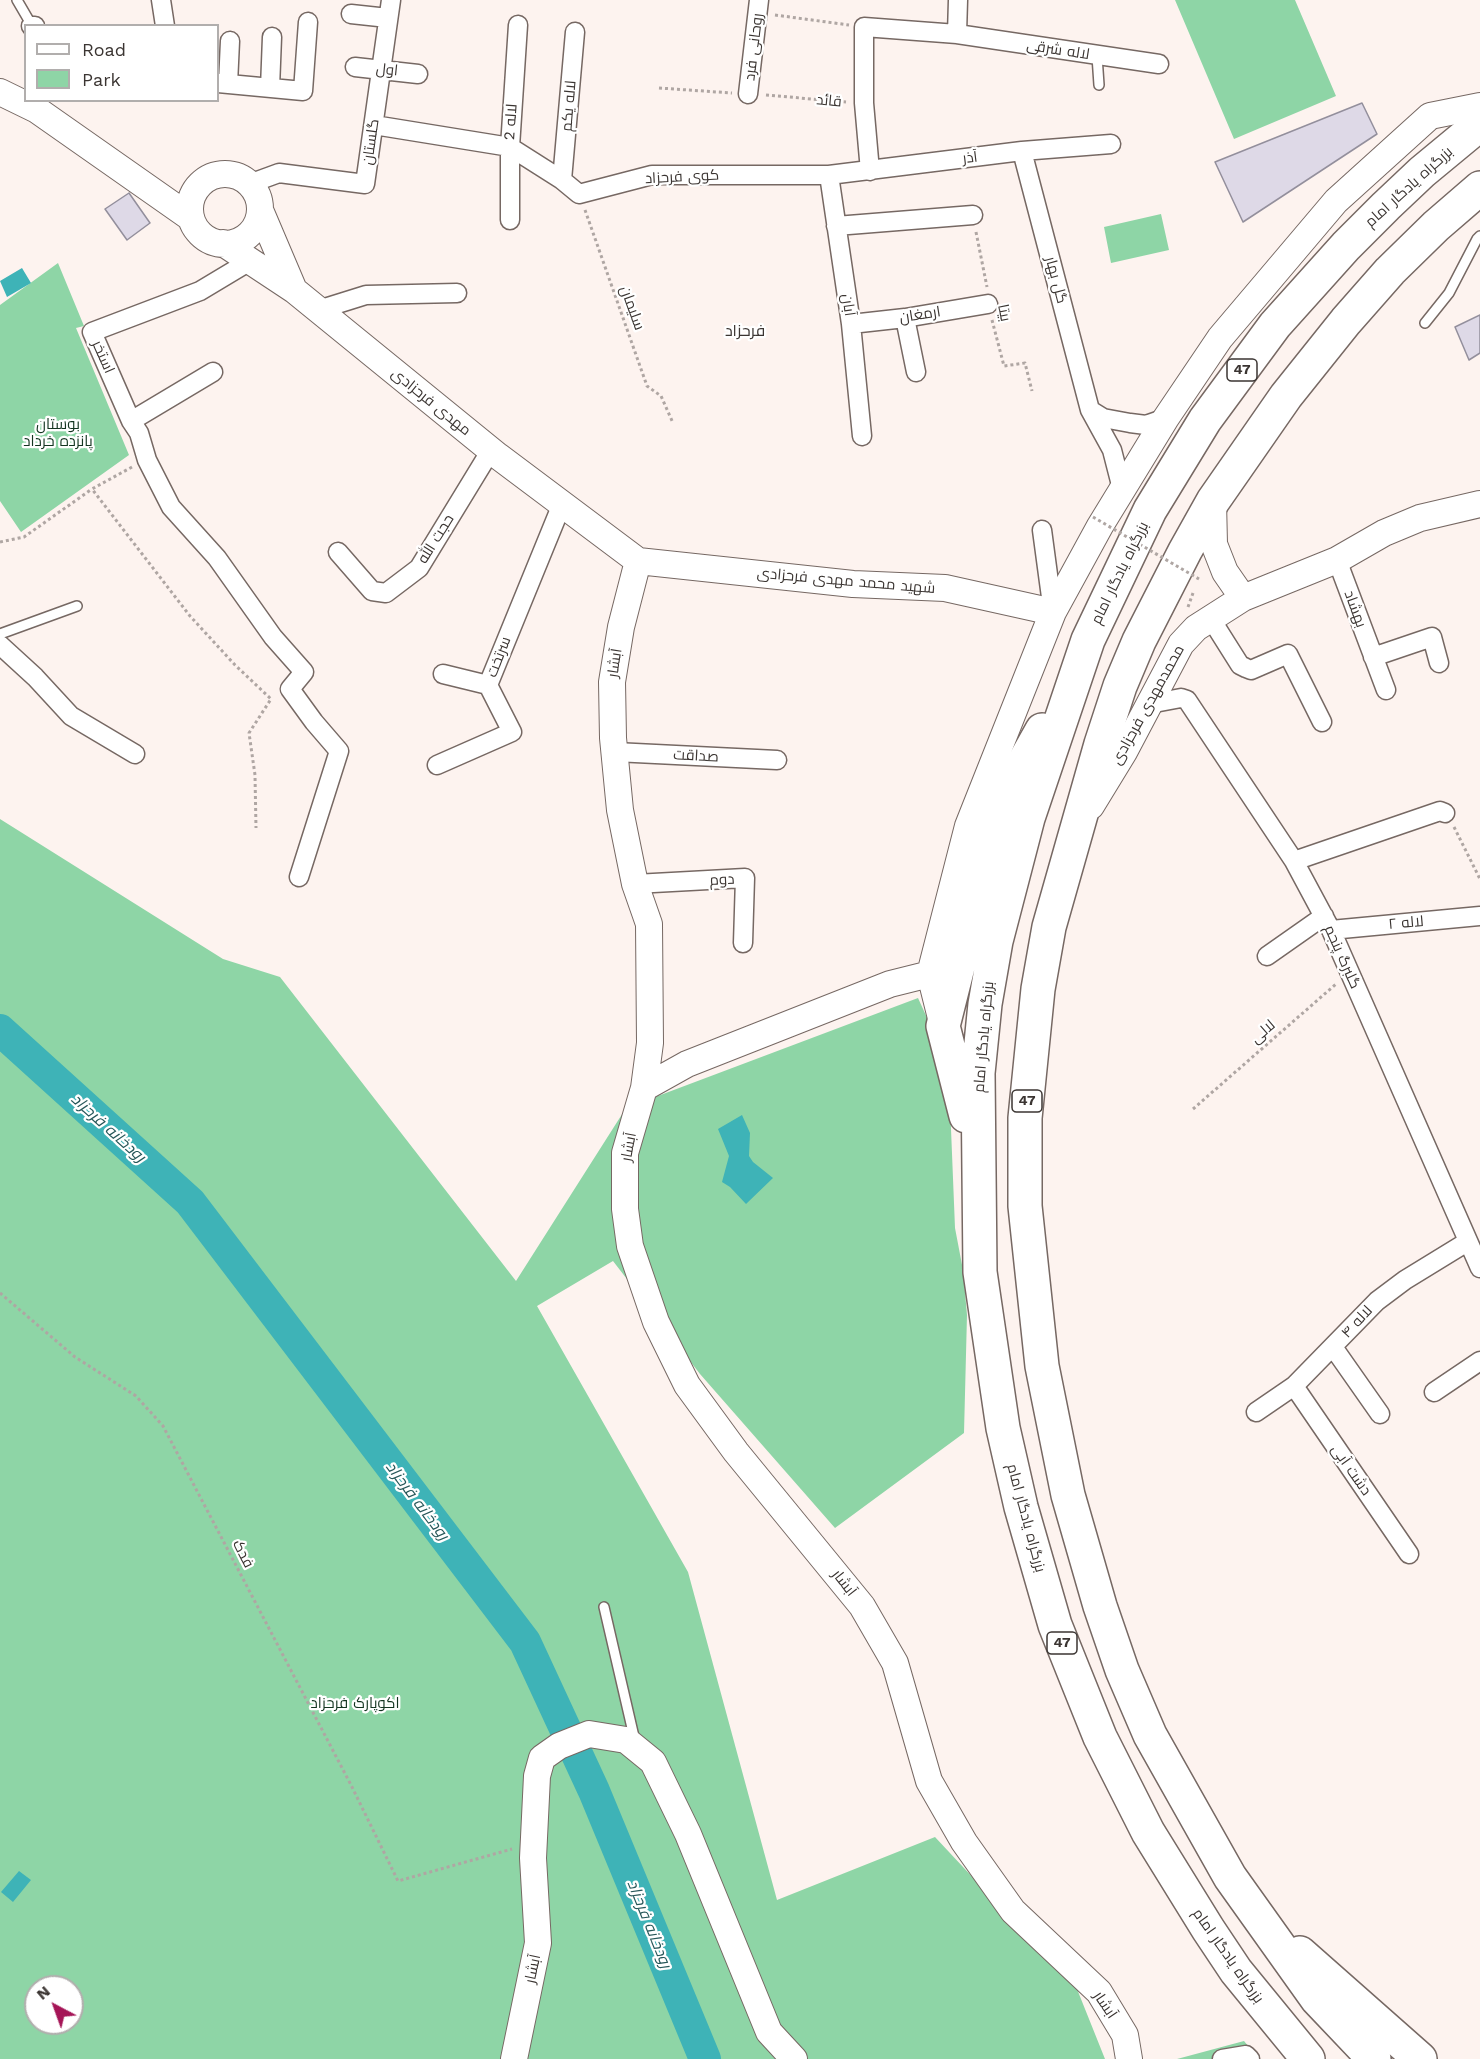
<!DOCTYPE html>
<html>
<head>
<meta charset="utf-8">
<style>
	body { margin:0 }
	#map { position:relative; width:1480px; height:2059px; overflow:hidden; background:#fdf3ef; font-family:"Work Sans",sans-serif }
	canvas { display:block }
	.legend { position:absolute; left:24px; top:24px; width:195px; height:78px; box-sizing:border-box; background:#fff; border:2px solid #b1aead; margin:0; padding:8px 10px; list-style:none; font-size:18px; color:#3b3532 }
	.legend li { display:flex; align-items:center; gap:12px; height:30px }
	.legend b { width:30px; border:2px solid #b1aead }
	.north { position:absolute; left:24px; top:1975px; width:60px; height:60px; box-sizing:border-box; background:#fff; border:2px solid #b1aead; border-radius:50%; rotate:319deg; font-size:16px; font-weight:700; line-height:24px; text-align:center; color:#3b3532 }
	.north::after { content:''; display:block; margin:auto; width:21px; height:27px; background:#a51557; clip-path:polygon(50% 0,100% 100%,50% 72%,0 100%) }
</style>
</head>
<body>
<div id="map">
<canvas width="1480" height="2059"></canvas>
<ul class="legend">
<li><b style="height:8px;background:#fff"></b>Road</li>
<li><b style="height:16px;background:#8ed5a6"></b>Park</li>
</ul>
<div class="north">N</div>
</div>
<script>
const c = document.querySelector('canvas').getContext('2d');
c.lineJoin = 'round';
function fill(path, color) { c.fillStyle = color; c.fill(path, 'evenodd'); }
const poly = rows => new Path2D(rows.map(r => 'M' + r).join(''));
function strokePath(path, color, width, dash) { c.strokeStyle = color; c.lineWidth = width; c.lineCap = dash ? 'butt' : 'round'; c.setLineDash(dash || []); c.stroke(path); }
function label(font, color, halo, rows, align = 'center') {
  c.font = font + ' "Work Sans",Cairo,sans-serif'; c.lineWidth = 4.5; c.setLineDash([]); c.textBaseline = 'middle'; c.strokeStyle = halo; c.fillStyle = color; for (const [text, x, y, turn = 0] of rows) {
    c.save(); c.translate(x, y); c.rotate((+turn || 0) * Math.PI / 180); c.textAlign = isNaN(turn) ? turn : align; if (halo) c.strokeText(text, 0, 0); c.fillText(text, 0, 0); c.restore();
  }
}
const green = poly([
	[1175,0,1295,0,1336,96,1234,139],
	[1161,214,1169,250,1111,263,1104,227],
	[58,263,84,326,76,328,129,455,21,532,0,501,0,305],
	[0,819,223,959,280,977,516,1281,626,1108,918,998,934,1033,950,1104,955,1228,963,1270,967,1315,964,1433,835,1528,700,1374,613,1261,537,1306,688,1572,777,1900,935,1837,1077,1989,1105,2059,0,2059],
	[36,1987,72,1987,72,2023,36,2023],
	[1244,2041,1259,2059,1177,2059]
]);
const water = poly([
	[22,268,31,283,7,297,0,281],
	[742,1115,750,1133,749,1156,753,1162,773,1178,746,1204,730,1187,722,1182,729,1156,718,1129],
	[19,1871,31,1880,13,1902,1,1892]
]);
const river = poly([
	[0,1030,190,1202,525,1642,594,1791,705,2059]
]);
const building = poly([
	[1362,103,1377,134,1243,222,1215,162,1362,103],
	[129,193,150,223,127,240,105,209,129,193],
	[1480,315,1480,353,1469,360,1455,327,1480,315]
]);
const path = poly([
	[775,15,849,25],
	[659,88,732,93],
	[766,95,846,102],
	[585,210,647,386,661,396,673,423],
	[976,232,987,287],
	[992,320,1004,366,1025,363,1032,391],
	[132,467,92,489,190,616,235,665,271,699,249,733,255,775,256,828],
	[0,542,24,537,92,489],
	[1188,607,1193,593],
	[1454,827,1480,879],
	[1193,1109,1336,984],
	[0,1293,75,1357,136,1396,163,1426,351,1785,398,1881,512,1849]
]);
const lane = poly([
	[17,0,31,24],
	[1097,56,1099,85],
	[1425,323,1449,293,1477,239,1480,236],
	[0,634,77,606],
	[604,1607,635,1741]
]);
const street = poly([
	[161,0,165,26],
	[351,14,388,18],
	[31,26,35,26],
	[957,34,958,0],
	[355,67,418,74],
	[218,83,303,91,308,22],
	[228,84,230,41],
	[270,88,272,37],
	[748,94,759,0],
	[374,125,510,147,562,180,579,194,652,175,829,175,1022,151,1111,144],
	[1022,151,1090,410,1112,450,1122,489],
	[870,171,864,103,864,27,957,34,1159,64],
	[829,175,851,324,862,436],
	[562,180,575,32],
	[249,184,279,173,365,184,391,0],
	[510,220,510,147,518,25],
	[836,226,973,215],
	[250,261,200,291,92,332,131,421,139,433,147,460,171,507,217,558,273,637,304,672,290,689,314,722,339,751,299,877],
	[318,310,366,295,457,293],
	[905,318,916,372],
	[851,324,905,318,988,304],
	[1090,410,1103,418,1130,423,1146,425,1166,418],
	[131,421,213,372],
	[1042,530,1053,612],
	[338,552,372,591,386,593,419,568,491,450],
	[1337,560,1386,690],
	[1211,619,1240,665,1246,668,1251,670,1288,654,1322,722],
	[0,645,35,677,71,716,135,754],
	[1373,657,1432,637,1439,663],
	[443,674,488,685],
	[1149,704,1181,698,1187,700,1294,861,1331,930,1480,1268],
	[615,752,777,760],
	[437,765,512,732,488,685,562,504],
	[1294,861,1440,811,1445,813],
	[635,884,745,878,743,943],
	[1331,930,1480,916],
	[1267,956,1324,916],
	[1333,1347,1380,1414],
	[1294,1386,1409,1554],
	[1434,1392,1480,1361],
	[1256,1412,1294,1386,1377,1301,1405,1280,1467,1242],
	[1222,2059,1246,2055,1250,2059]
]);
const secondary = poly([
	[0,92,37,110,191,218],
	'190 209a35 35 0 1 1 70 0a35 35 0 1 1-70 0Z',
	[260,210,294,290],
	[223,243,294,290,498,456,638,561],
	[1213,501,1214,544,1225,572,1243,598],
	[638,561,621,627,612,682,613,738,620,810,635,884,649,924,650,1043,644,1088,625,1153,625,1209,630,1246,656,1322,687,1385,736,1452,862,1606,895,1663,929,1781,964,1842,1013,1911,1099,1992,1125,2035,1129,2059],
	[638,561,853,584,945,588,1053,612],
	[1091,806,1124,752,1181,644,1196,628,1243,598,1337,560,1384,533,1420,518,1480,504],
	[943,1026,930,974,968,826,1053,612,1100,526,1166,418,1220,338,1336,201,1430,116,1480,106],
	[644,1088,687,1064,890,984,930,974],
	[514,2059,538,1943,533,1858,537,1776,542,1758,559,1746,589,1734,626,1740,653,1762,688,1834,769,2032,794,2059]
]);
const highway = poly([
	[966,1116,943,1026,994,825,1007,792,1042,730],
	[1300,1953,1420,2059],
	[1308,2059,1236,1971,1208,1929,1148,1832,1100,1737,1055,1625,1021,1507,1003,1428,980,1272,978,1073,985,1004,996,941,1028,818,1088,640,1150,510,1205,420,1275,325,1346,246,1386,206,1422,172,1480,124],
	[1374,2059,1317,1999,1230,1877,1150,1735,1122,1670,1100,1606,1068,1495,1042,1366,1025,1206,1025,1118,1038,989,1049,927,1101,744,1120,686,1139,641,1185,551,1213,501,1286,396,1346,321,1390,271,1436,226,1480,188]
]);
const pathBridge = poly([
	[1093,517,1199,579]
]);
const shields = [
	[1242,370,30],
	[1027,1101,30],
	[1062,1643,30]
];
const shieldNames = [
	["47",1242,370],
	["47",1027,1101],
	["47",1062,1643]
];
const streetNames = [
	["روحانی فرد",754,47,-83],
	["لاله شرقی",1058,50,9],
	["اول",387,70,6],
	["قائد",829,101,5],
	["لاله یکم",569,106,-85],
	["لاله 2",511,122,-86],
	["گلستان",371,142,-82],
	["آذر",970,158,-7],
	["کوی فرحزاد",682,177,-3],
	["بزرگراه یادگار امام",1409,187,-42],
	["گل بهار",1056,280,75],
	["آبان",848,305,82],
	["سلیمان",632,308,70],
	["بیتا",1004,313,79],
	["ارمغان",920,315,-9],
	["استخر",103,357,66],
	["مهدی فرحزادی",431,402,39],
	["حجت الله",436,539,-58],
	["بزرگراه یادگار امام",1120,573,-64],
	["شهید محمد مهدی فرحزادی",846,581,5],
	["بهشاد",1355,609,70],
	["سرتخت",499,657,-69],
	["آبشار",615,663,-81],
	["محمدمهدی فرحزادی",1148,705,-61],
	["صداقت",696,756,3],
	["دوم",722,880,-3],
	["لاله ۲",1406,923,-5],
	["گلبرگ پنجم",1342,957,66],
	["لالی",1263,1032,-41],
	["بزرگراه یادگار امام",984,1037,-85],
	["آبشار",629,1147,-79],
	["لاله ۴",1357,1322,-47],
	["دشت آبی",1351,1470,55],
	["بزرگراه یادگار امام",1026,1518,75],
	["فدک",243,1554,63],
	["آبشار",844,1583,52],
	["بزرگراه یادگار امام",1228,1956,55],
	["آبشار",533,1969,-78],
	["آبشار",1105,2005,56]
];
const parkNames = [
	["بوستان",58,425],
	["پانزده خرداد",58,442],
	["اکوپارک فرحزاد",355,1704]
];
const neighbourhoodNames = [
	["فرحزاد",745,331]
];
const waterNames = [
	["رودخانه فرحزاد",108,1128,42],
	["رودخانه فرحزاد",417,1501,53],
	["رودخانه فرحزاد",649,1924,68]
];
fill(green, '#8ed5a6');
fill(water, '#3eb3b7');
strokePath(river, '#3eb3b7', 32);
fill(building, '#ded9e7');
strokePath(building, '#938f9c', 1.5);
strokePath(lane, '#766863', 12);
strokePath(street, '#766863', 21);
strokePath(secondary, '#766863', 28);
strokePath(highway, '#766863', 36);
strokePath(path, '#afa6a3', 3, [3, 3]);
strokePath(lane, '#fff', 9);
strokePath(street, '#fff', 18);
strokePath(secondary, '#fff', 26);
strokePath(highway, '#fff', 33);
strokePath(pathBridge, '#afa6a3', 3, [3, 3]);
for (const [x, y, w] of shields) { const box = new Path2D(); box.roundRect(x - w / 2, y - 11, w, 22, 4.5); c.fillStyle = '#fff'; c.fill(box); strokePath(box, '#3b3532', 1.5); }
label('bold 14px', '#3b3532', null, shieldNames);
label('15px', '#3b3532', '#fff', streetNames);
label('15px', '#133420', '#fff', parkNames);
label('16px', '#3b3532', '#fff', neighbourhoodNames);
label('italic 16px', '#265759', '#fff', waterNames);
</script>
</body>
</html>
